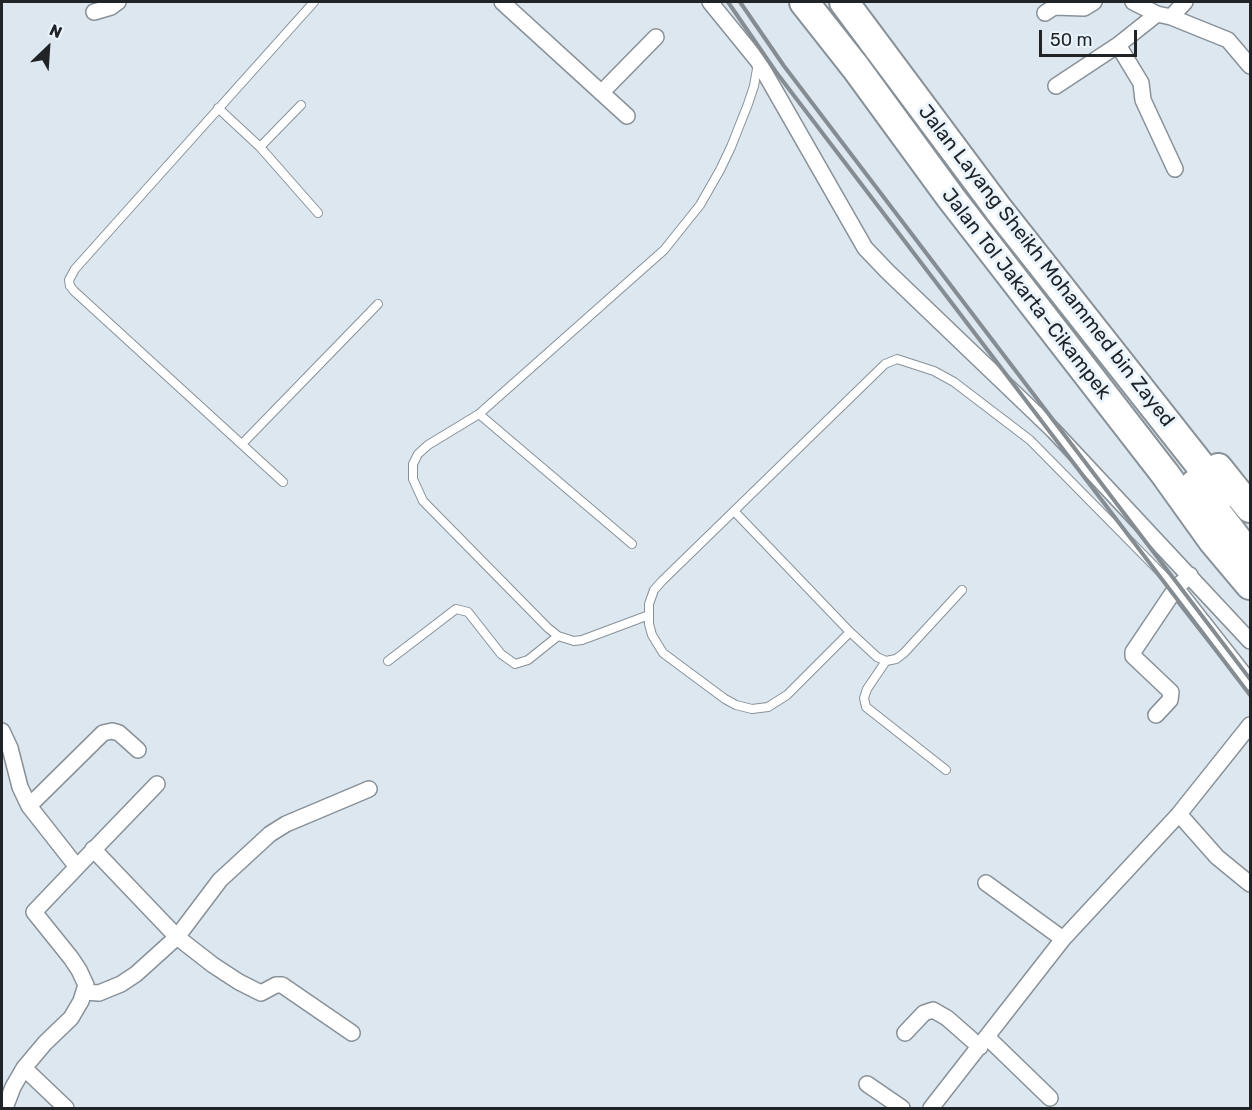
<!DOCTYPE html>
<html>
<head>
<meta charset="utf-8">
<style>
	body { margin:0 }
	#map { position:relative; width:1252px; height:1110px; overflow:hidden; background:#dde7ef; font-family:Rubik,sans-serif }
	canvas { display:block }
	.frame { position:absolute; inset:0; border:3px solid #202427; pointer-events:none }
	.north { position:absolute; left:18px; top:18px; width:60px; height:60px; -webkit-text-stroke:4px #eaf4fd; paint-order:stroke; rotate:25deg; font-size:16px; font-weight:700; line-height:24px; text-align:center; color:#202427 }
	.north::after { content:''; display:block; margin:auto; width:21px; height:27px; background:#202427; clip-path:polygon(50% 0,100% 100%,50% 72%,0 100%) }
	.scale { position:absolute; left:1039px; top:30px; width:98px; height:27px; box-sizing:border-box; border:3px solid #202427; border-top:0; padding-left:8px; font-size:18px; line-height:21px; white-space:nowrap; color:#202427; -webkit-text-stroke:4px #eaf4fd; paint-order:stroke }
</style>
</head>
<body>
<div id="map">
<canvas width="1252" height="1110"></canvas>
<div class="frame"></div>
<div class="north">N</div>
<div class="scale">50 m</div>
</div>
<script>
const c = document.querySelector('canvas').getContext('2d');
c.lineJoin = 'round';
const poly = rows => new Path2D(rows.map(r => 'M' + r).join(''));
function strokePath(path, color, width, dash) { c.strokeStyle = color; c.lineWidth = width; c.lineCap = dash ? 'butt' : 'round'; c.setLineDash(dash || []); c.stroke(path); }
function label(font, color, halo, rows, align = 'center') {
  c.font = font + ' Rubik,sans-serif'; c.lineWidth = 6; c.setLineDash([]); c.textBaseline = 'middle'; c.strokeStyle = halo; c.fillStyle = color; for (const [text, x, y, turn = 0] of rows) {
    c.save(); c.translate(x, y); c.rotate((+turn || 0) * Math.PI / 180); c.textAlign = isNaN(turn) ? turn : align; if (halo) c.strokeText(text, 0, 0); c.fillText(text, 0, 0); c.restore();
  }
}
const lane = poly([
	[218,108,260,147,318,213],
	[260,147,301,105],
	[479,414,632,544],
	[242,444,378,304],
	[283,482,74,291,70,286,69,280,75,269,314,2],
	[734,511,850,632,877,657,886,661,896,659,904,653,962,590],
	[649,615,582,640,574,641,558,636,548,628,423,501,413,479,413,464,418,454,428,445,479,414,664,250,700,205,720,170,731,147,748,104,754,86,758,63],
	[850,632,787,695,768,707,752,709,736,705,725,699,663,653,652,635,649,624,649,604,654,590,662,581,885,364,897,359,934,371,954,382,1030,440,1176,588],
	[388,661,456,609,468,612,501,654,515,664,528,660,558,636],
	[886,661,867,689,864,698,866,707,946,770]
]);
const street = poly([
	[502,2,627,116],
	[710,2,758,61,865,248,887,271,1053,430,1250,641],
	[1133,2,1157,14,1171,17,1228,40,1250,66],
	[94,12,111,7,118,2],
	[1045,13,1054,7,1084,8,1094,2],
	[1157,14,1118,45,1141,83,1143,100,1175,169],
	[1171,17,1185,2],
	[1056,86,1118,45],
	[602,92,656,37],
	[1176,588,1250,682],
	[1156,715,1170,700,1171,692,1133,656,1133,652,1176,588,1190,575],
	[2,731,10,748,20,787,29,806,77,867,34,912,71,958,79,970,86,985,81,1001,71,1018,45,1043,24,1068,13,1087,5,1108],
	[29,806,103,733,112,731,119,733,138,750],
	[1179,814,1217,857,1250,884],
	[77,867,157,784],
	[986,883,1063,939],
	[85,992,99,993,121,984,136,974,177,937,93,849],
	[352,1033,282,985,276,985,261,993,239,982,213,965,177,937,220,880,270,834,286,824,369,789],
	[905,1033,924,1013,933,1010,947,1018,980,1047],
	[988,1038,1050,1098],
	[24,1068,66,1108],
	[867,1084,902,1108],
	[931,1108,1063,939,1179,814,1250,725]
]);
const highway = poly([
	[804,2,856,68,951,198,1165,474,1213,541,1250,585],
	[844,2,999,210,1223,494],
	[1218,468,1250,508],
	[1195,484,1250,556]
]);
const rail = poly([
	[728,2,776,72,1250,695],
	[740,2,784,66,1250,679]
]);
const streetNames = [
	["Jalan Layang Sheikh Mohammed bin Zayed",1046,266,52],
	["Jalan Tol Jakarta–Cikampek",1026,294,52]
];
strokePath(lane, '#889198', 10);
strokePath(street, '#889198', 18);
strokePath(highway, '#889198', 32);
strokePath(lane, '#fff', 8);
strokePath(street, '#fff', 15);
strokePath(highway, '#fff', 28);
strokePath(rail, '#858c92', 4);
label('20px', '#202427', '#eaf4fd', streetNames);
</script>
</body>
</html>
